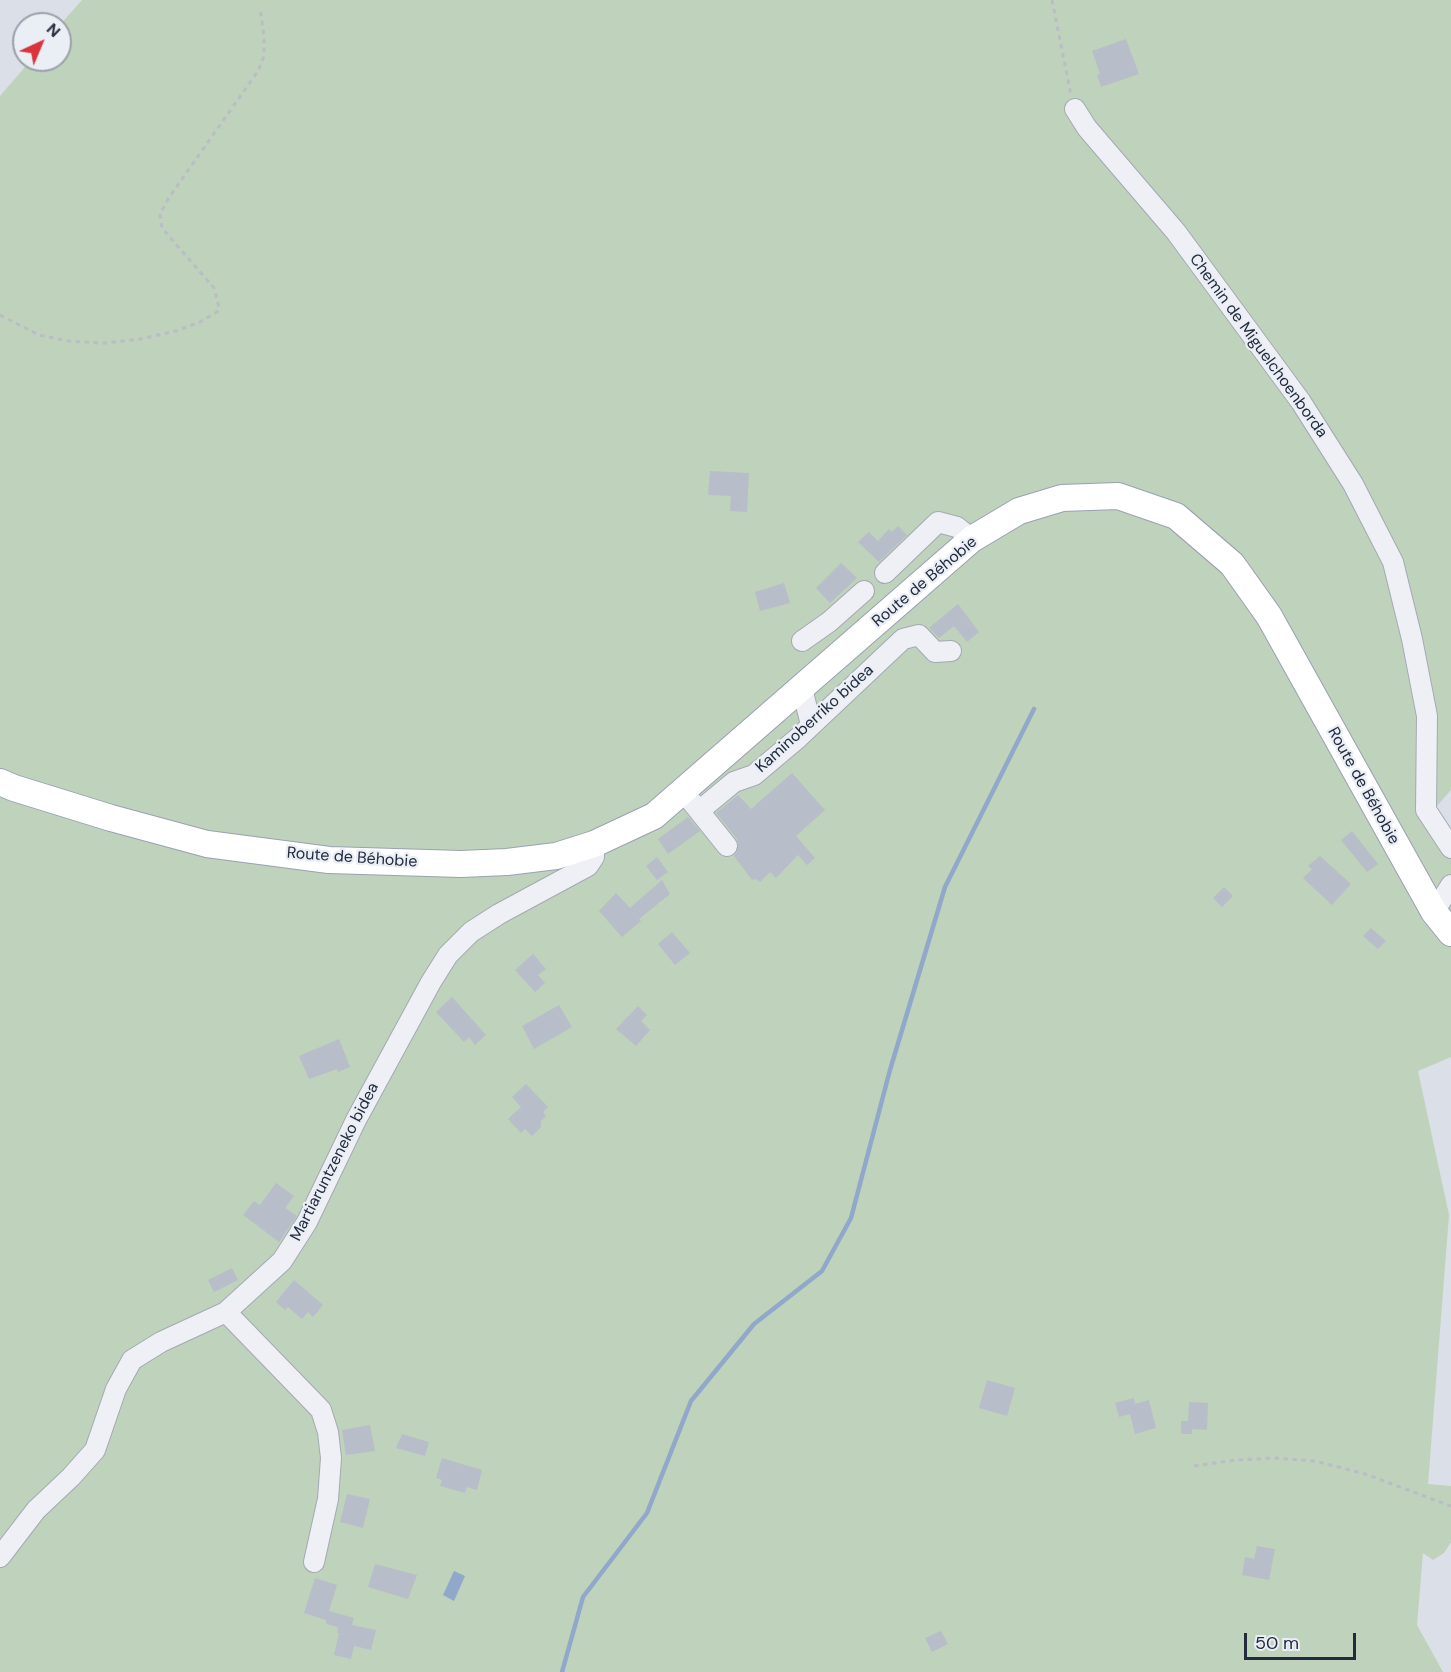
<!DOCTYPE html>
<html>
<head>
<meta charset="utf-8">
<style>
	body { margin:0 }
	#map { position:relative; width:1451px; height:1672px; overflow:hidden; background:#dbdfe7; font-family:"DM Sans",sans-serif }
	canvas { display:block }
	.north { position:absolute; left:12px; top:12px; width:60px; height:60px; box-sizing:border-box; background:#eaeef5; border:2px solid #9ba0ac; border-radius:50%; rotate:44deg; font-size:16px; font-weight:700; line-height:24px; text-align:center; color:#242b3e }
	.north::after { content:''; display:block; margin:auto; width:21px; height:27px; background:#da333a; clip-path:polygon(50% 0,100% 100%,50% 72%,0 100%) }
	.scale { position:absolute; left:1244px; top:1633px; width:112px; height:27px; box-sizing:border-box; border:3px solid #242b3e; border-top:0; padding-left:8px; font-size:18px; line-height:21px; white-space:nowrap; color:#242b3e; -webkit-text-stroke:4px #eaeef5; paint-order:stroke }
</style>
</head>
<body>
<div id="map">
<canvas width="1451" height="1672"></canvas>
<div class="north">N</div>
<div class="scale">50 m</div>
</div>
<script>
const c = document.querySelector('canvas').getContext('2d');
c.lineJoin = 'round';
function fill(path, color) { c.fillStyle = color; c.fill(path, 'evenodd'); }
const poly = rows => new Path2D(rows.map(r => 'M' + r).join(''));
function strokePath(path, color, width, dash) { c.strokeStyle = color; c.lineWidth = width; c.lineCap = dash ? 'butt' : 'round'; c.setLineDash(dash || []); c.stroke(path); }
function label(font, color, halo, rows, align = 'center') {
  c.font = font + ' "DM Sans",sans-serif'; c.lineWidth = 4.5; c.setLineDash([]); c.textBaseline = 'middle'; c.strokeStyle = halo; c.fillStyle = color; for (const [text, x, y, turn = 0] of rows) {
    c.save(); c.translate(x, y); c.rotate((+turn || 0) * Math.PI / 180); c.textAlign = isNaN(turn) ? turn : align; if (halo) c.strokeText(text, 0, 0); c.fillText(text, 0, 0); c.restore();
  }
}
const green = poly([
	[82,0,1451,0,1451,790,1429,815,1451,848,1451,1057,1418,1071,1449,1215,1428,1484,1451,1486,1451,1542,1444,1553,1433,1560,1423,1553,1417,1625,1443,1672,0,1672,0,96,31,60,60,60,60,25]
]);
const water = poly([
	[454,1571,465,1576,454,1601,443,1595]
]);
const stream = poly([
	[562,1672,583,1597,647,1513,691,1401,754,1324,822,1271,851,1218,890,1070,945,887,1034,709]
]);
const building = poly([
	[1126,39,1139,74,1101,87,1097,75,1100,74,1092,51],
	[710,471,749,473,747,512,730,511,731,496,708,495],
	[898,526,907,535,879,562,858,542,869,532,878,541,889,529,892,532],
	[841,563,857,578,830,603,816,588],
	[784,583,790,603,760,611,755,592],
	[958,604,979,632,967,642,954,626,939,638,929,628],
	[792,773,825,810,796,836,815,858,807,865,798,855,776,878,770,872,760,882,756,879,752,880,734,856,738,850,737,839,716,813,738,795,751,809],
	[688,817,700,831,668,854,658,839],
	[1352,831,1378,864,1367,872,1341,840],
	[1320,856,1351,884,1332,905,1303,878,1312,869,1308,866],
	[657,857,668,872,657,880,646,866],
	[662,880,670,894,639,919,641,921,622,937,599,911,616,893,630,908],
	[1224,887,1233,896,1222,907,1213,898],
	[1371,928,1386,941,1378,949,1363,936],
	[672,932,690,953,675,965,658,944],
	[533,954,546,969,538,975,545,983,535,992,515,970],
	[452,997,486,1035,475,1045,469,1037,464,1042,436,1012],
	[559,1005,572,1027,534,1049,522,1026],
	[638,1006,647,1015,641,1021,650,1030,636,1046,616,1029],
	[339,1039,350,1067,338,1072,337,1069,309,1079,299,1056],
	[526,1084,548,1107,543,1112,546,1116,541,1121,541,1127,532,1136,525,1129,521,1133,508,1119,521,1107,512,1097],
	[276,1183,294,1196,285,1208,297,1216,279,1242,243,1215,254,1201,260,1205],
	[232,1268,238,1280,214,1292,208,1280],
	[294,1280,323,1305,313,1317,308,1312,302,1319,288,1307,285,1310,276,1302],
	[987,1380,1015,1388,1007,1416,979,1408],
	[1134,1398,1135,1404,1149,1400,1156,1428,1135,1434,1130,1414,1119,1417,1115,1403],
	[1189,1402,1208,1403,1207,1430,1192,1429,1192,1434,1181,1434,1181,1421,1188,1421],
	[370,1425,375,1451,346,1455,342,1430],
	[402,1434,429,1442,425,1456,396,1448],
	[442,1458,482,1470,477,1490,467,1487,465,1493,440,1486,442,1480,436,1478],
	[347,1494,370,1499,363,1528,340,1522],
	[1257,1546,1275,1549,1269,1580,1242,1575,1245,1557,1254,1559],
	[375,1564,417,1575,408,1599,368,1587],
	[315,1578,337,1585,329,1611,354,1618,352,1625,376,1630,371,1650,354,1646,351,1659,334,1655,339,1633,337,1633,338,1627,326,1624,326,1620,304,1613],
	[941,1631,948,1644,932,1652,925,1638]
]);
const path = poly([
	[1052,0,1071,95],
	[0,315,39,335,68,341,104,343,140,339,176,331,200,322,217,312,219,307,214,288,162,228,160,214,168,199,258,71,264,56,264,36,260,8],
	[1194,1466,1236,1460,1274,1458,1315,1461,1365,1474,1451,1506]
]);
const minor = poly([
	[1075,109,1087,128,1176,232,1301,402,1353,484,1393,562,1412,639,1427,716,1426,810,1451,848],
	[885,573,938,522,957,527,972,539],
	[802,641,829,622,864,591],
	[802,688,811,725],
	[683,791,699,811,734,782,754,775,798,738,903,639,919,635,935,652,951,651],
	[699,811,727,846],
	[1434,912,1451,885],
	[226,1312,321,1410,328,1432,331,1458,328,1499,314,1562],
	[0,1557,36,1510,71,1477,95,1450,116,1389,132,1360,161,1342,226,1312,282,1261,307,1222,356,1120,431,982,448,955,471,932,499,914,588,866,594,857,594,844]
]);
const major = poly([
	[0,782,14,788,111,818,207,844,329,860,461,864,507,862,556,856,594,844,654,816,972,539,1019,511,1062,498,1118,496,1176,516,1232,564,1269,616,1434,912,1451,933]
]);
const streetNames = [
	["Chemin de Miguelchoenborda",1258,346,54],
	["Route de Béhobie",925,582,-40],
	["Kaminoberriko bidea",815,719,-42],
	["Route de Béhobie",1363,786,61],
	["Route de Béhobie",352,858,4],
	["Martiaruntzeneko bidea",335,1162,-63]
];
fill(green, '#bfd2bb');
fill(water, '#92a8cb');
strokePath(stream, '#92a8cb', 4.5);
fill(building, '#b8bdca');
strokePath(minor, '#a4a9b4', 22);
strokePath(major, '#99a1b4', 28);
strokePath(path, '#b9bdc5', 3, [4.5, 4.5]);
strokePath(minor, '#eef0f5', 20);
strokePath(major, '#fff', 26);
label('16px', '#242b3e', '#eaeef5', streetNames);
</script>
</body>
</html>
